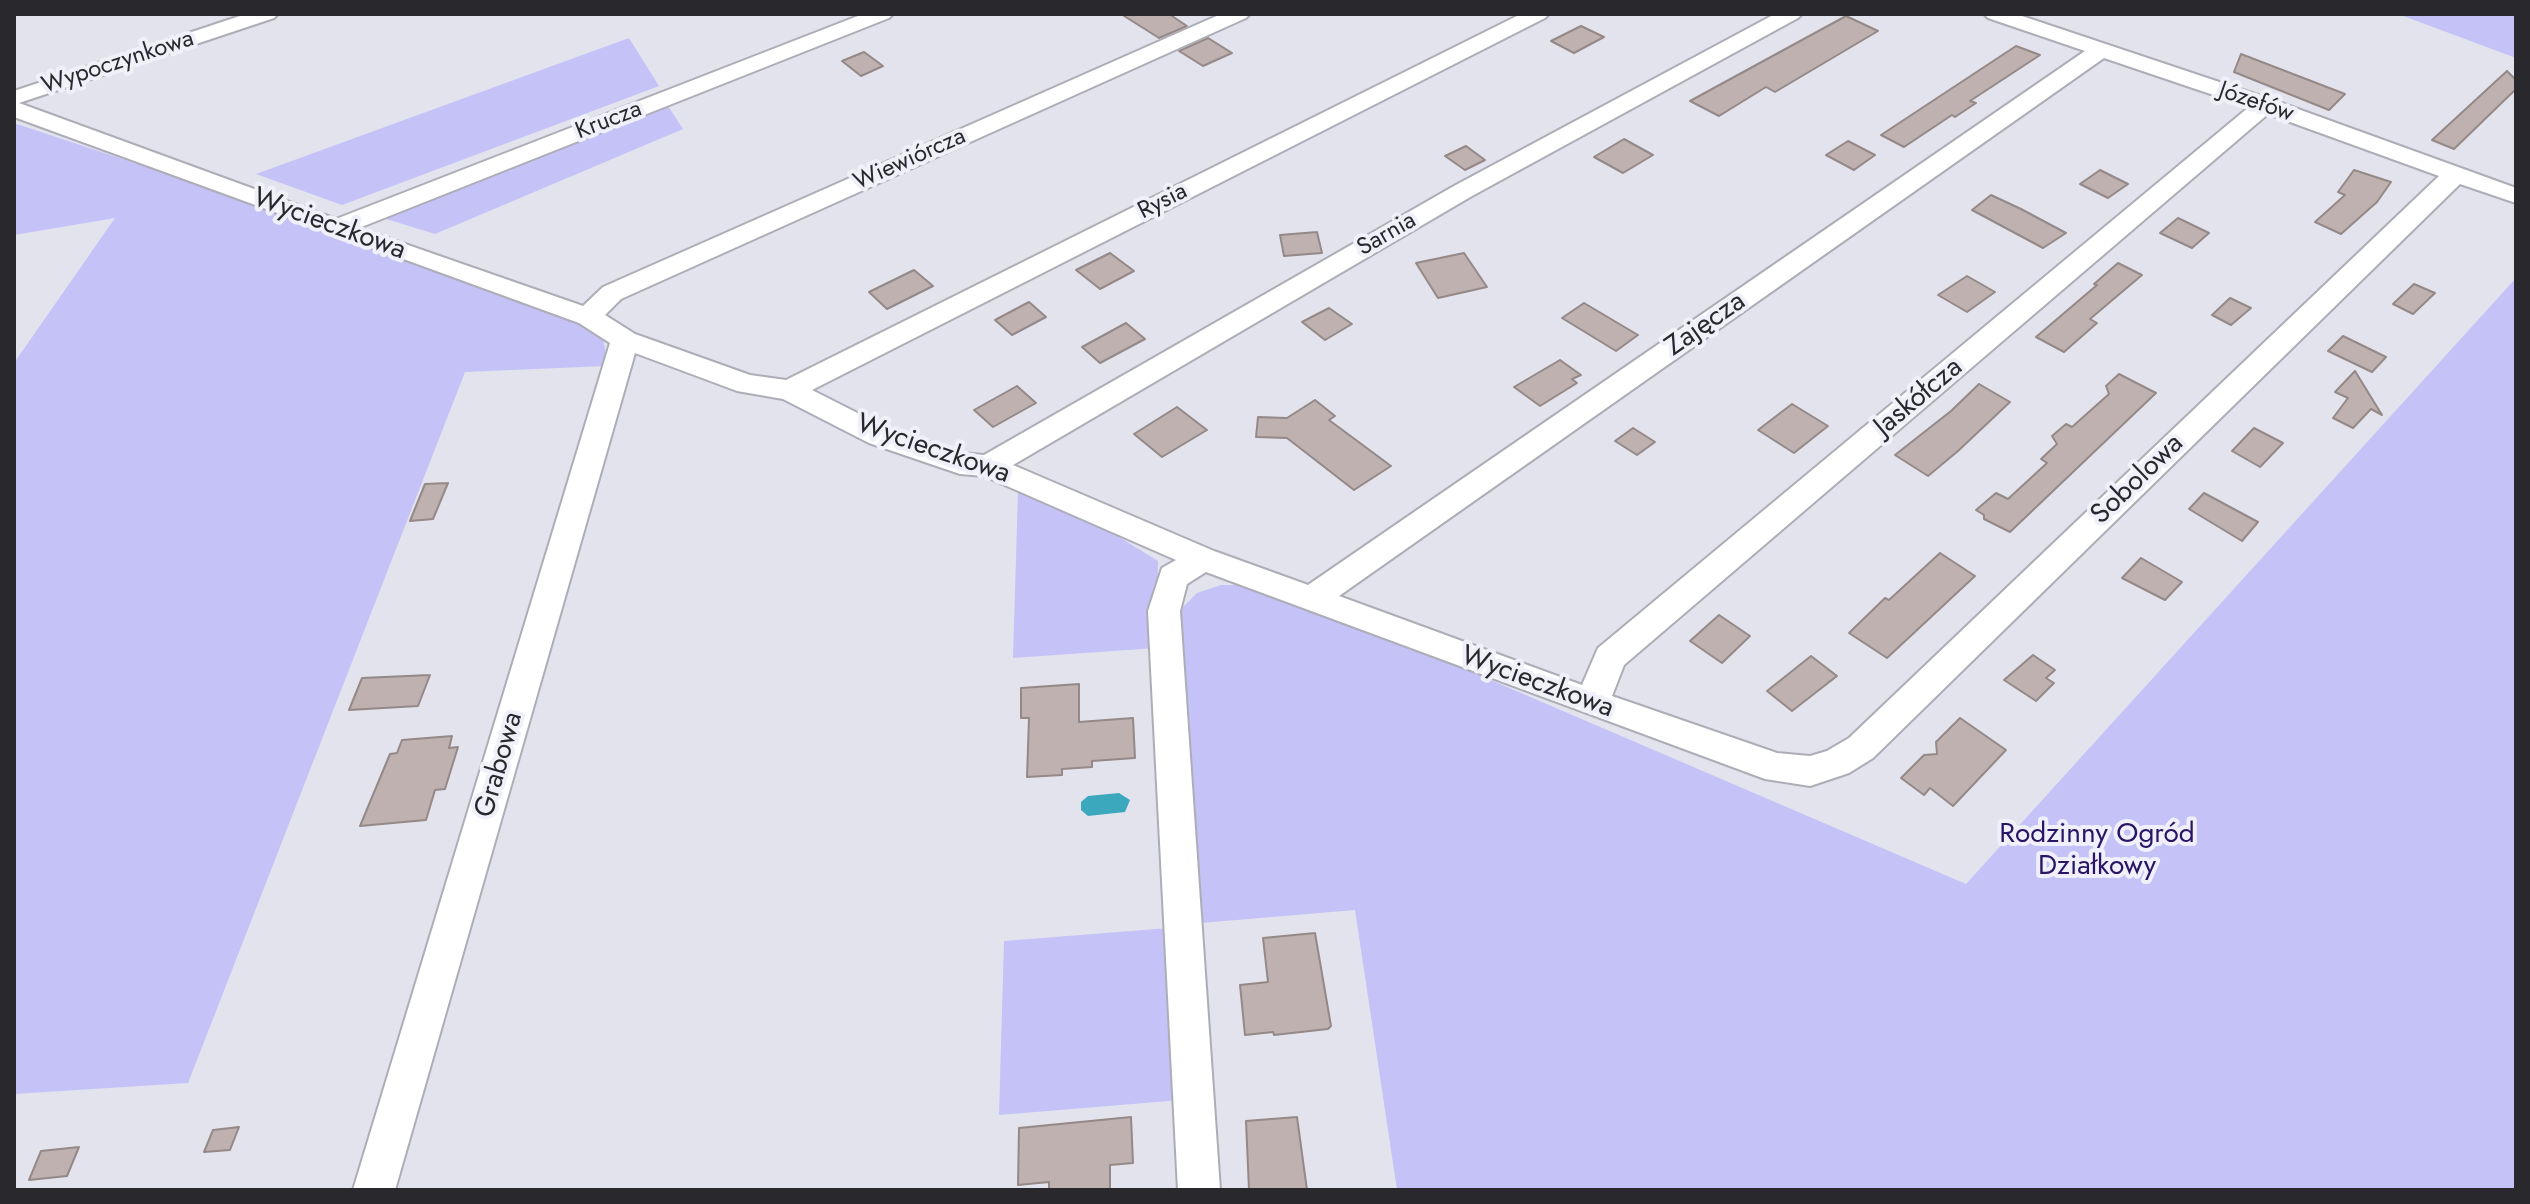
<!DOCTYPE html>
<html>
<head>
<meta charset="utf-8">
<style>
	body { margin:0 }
	#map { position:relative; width:2530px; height:1204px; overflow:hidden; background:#e3e3ee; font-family:Jost,sans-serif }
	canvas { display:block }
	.frame { position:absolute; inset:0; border:16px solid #29292d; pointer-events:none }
</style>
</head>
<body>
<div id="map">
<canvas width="2530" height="1204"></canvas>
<div class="frame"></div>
</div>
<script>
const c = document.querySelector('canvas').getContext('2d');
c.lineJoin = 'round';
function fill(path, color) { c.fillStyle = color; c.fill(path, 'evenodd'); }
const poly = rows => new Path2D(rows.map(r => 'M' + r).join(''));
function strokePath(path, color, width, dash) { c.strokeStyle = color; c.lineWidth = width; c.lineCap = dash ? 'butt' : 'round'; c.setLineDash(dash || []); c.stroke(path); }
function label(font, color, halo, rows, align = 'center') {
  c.font = font + ' Jost,sans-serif'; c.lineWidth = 8; c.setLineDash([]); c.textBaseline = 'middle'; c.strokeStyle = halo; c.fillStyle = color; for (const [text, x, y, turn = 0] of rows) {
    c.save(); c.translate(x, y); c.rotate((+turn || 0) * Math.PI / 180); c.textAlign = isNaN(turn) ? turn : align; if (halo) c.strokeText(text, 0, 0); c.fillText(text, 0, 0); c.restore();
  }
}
const green = poly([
	[2398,14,2516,14,2516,58],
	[629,38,659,86,342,205,256,174],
	[668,106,683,129,435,234,383,218],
	[14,123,219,191,497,291,594,329,603,339,606,354,605,366,465,372,188,1083,14,1094,14,363,115,218,14,235],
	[2516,278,2516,1190,1397,1190,1355,910,1189,924,1178,612,1197,593,1221,585,1246,585,1316,605,1966,884],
	[1018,492,1088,518,1158,561,1156,648,1013,658],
	[1169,928,1181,1100,999,1115,1004,941]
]);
const water = poly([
	[1119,793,1130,800,1125,812,1088,816,1081,810,1081,802,1088,796]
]);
const building = poly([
	[1121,14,1169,14,1187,26,1159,38,1121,14],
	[1846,16,1878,31,1775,92,1766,87,1719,116,1690,101,1846,16],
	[1581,26,1604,37,1574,53,1551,41,1581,26],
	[1208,38,1232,53,1203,66,1179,51,1208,38],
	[2016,46,2040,55,1970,101,1976,103,1955,117,1952,115,1904,147,1881,135,2016,46],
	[864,52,883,66,861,76,842,61,864,52],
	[2241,54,2345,94,2329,110,2234,72,2241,54],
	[2507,71,2516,80,2516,89,2454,149,2432,140,2507,71],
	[1624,139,1653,155,1623,173,1594,157,1624,139],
	[1848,141,1875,155,1854,170,1826,155,1848,141],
	[1466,146,1485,160,1465,170,1445,156,1466,146],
	[2100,170,2128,184,2108,198,2080,184,2100,170],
	[2354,170,2391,182,2377,202,2341,234,2315,222,2345,195,2338,192,2354,170],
	[1991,195,2021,209,2066,233,2043,248,1972,210,1991,195],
	[2178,218,2209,233,2192,248,2160,233,2178,218],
	[1317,232,1322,253,1284,256,1280,235,1317,232],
	[1110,253,1134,271,1100,289,1076,270,1110,253],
	[1464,253,1487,287,1438,298,1416,263,1464,253],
	[2118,263,2142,275,2090,319,2097,323,2064,352,2036,337,2097,285,2094,284,2118,263],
	[914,270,933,286,887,309,869,292,914,270],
	[1967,276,1995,292,1967,312,1938,295,1967,276],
	[2414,284,2435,293,2413,314,2393,304,2414,284],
	[2230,298,2251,308,2231,325,2212,315,2230,298],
	[1029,302,1046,317,1012,335,995,320,1029,302],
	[1584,303,1638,335,1616,351,1562,318,1584,303],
	[1329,308,1352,324,1325,340,1302,322,1329,308],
	[1126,323,1145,339,1100,363,1082,347,1126,323],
	[2343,336,2386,357,2372,372,2328,351,2343,336],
	[1560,360,1581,375,1572,379,1577,383,1540,406,1514,387,1560,360],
	[2355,371,2382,415,2371,409,2353,428,2333,418,2348,398,2335,392,2355,371],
	[2119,374,2156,393,2010,532,1984,519,1984,515,1976,510,1996,493,2008,499,2047,463,2041,459,2057,444,2052,436,2066,424,2072,427,2109,394,2106,386,2119,374],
	[1979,384,2010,402,1958,451,1928,476,1895,455,1951,411,1979,384],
	[1017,386,1036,403,993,427,974,410,1017,386],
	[1315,400,1335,416,1329,420,1391,466,1354,490,1287,438,1256,437,1258,417,1287,418,1315,400],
	[1792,404,1828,426,1794,453,1758,430,1792,404],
	[1177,407,1207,430,1162,457,1134,434,1177,407],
	[1633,428,1655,442,1637,455,1615,441,1633,428],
	[2254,428,2283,443,2260,467,2232,451,2254,428],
	[448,483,433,519,410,521,425,484,448,483],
	[2204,493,2258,522,2242,541,2189,509,2204,493],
	[1940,553,1975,576,1887,658,1849,633,1885,598,1889,600,1940,553],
	[2141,558,2182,582,2165,600,2122,578,2141,558],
	[1719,615,1750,636,1722,663,1690,641,1719,615],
	[2033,655,2055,670,2046,678,2054,683,2036,701,2004,680,2033,655],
	[1811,656,1837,676,1792,711,1767,691,1811,656],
	[430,675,418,706,349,710,362,678,430,675],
	[1079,684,1079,722,1133,718,1135,758,1092,761,1092,767,1062,769,1062,775,1027,777,1029,718,1021,718,1021,688,1079,684],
	[1960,718,2006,750,1953,806,1930,788,1924,795,1901,778,1924,755,1937,754,1936,742,1960,718],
	[452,736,449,748,458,747,445,789,435,790,426,820,360,826,390,754,397,753,402,740,452,736],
	[1315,933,1331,1026,1328,1029,1274,1035,1273,1032,1245,1035,1240,985,1268,982,1263,938,1315,933],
	[1131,1117,1133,1163,1110,1165,1110,1190,1049,1190,1049,1182,1018,1185,1019,1128,1131,1117],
	[1297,1117,1307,1190,1249,1190,1246,1121,1297,1117],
	[239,1127,230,1150,204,1152,213,1130,239,1127],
	[79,1147,67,1176,29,1180,41,1151,79,1147]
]);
const minor = poly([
	[246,14,278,14,274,18,19,103,336,219,863,14,893,14,889,18,359,228,583,306,603,287,1221,14,1250,14,1246,18,621,299,605,315,635,334,750,375,786,380,1521,14,1549,14,1545,18,812,390,889,429,962,453,984,455,1454,186,1775,14,1802,14,1798,18,1472,196,1013,465,1214,551,1308,585,2085,51,1988,18,1984,14,2016,14,2273,100,2516,188,2516,203,2460,184,1873,758,1849,773,1810,786,1765,779,1206,572,1187,584,1180,611,1220,1190,1178,1190,1148,611,1162,568,1176,560,984,476,960,474,869,443,783,399,737,391,635,353,395,1190,353,1190,610,343,579,323,14,117,14,91,246,14],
	[2104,58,2249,107,1598,648,1582,685,1339,596,2104,58],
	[2268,114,2439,176,1849,738,1827,751,1810,756,1777,753,1612,696,1624,665,2268,114]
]);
const farStreetnames = [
	["Wypoczynkowa",118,63,-18],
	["Józefów",2256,103,19],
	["Krucza",609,121,-21],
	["Wiewiórcza",910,160,-24],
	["Rysia",1163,202,-27],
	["Sarnia",1387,235,-30]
];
const streetNames = [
	["Wycieczkowa",329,225,20],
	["Zajęcza",1706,325,-35],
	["Jaskółcza",1919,398,-40],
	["Wycieczkowa",933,450,19],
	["Sobolowa",2138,480,-44],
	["Wycieczkowa",1537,683,20],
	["Grabowa",500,765,-74]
];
const parkNames = [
	["Rodzinny Ogród",2097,835],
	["Działkowy",2097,867]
];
fill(green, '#c4c2f7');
fill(water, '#3ba8be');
fill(building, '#beb1b0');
strokePath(building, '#948987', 2);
strokePath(minor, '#adadb7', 4);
fill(minor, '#fff');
label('24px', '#29292d', '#f0f0fb', farStreetnames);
label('28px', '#29292d', '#f0f0fb', streetNames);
label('28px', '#291465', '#f0f0fb', parkNames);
</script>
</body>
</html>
